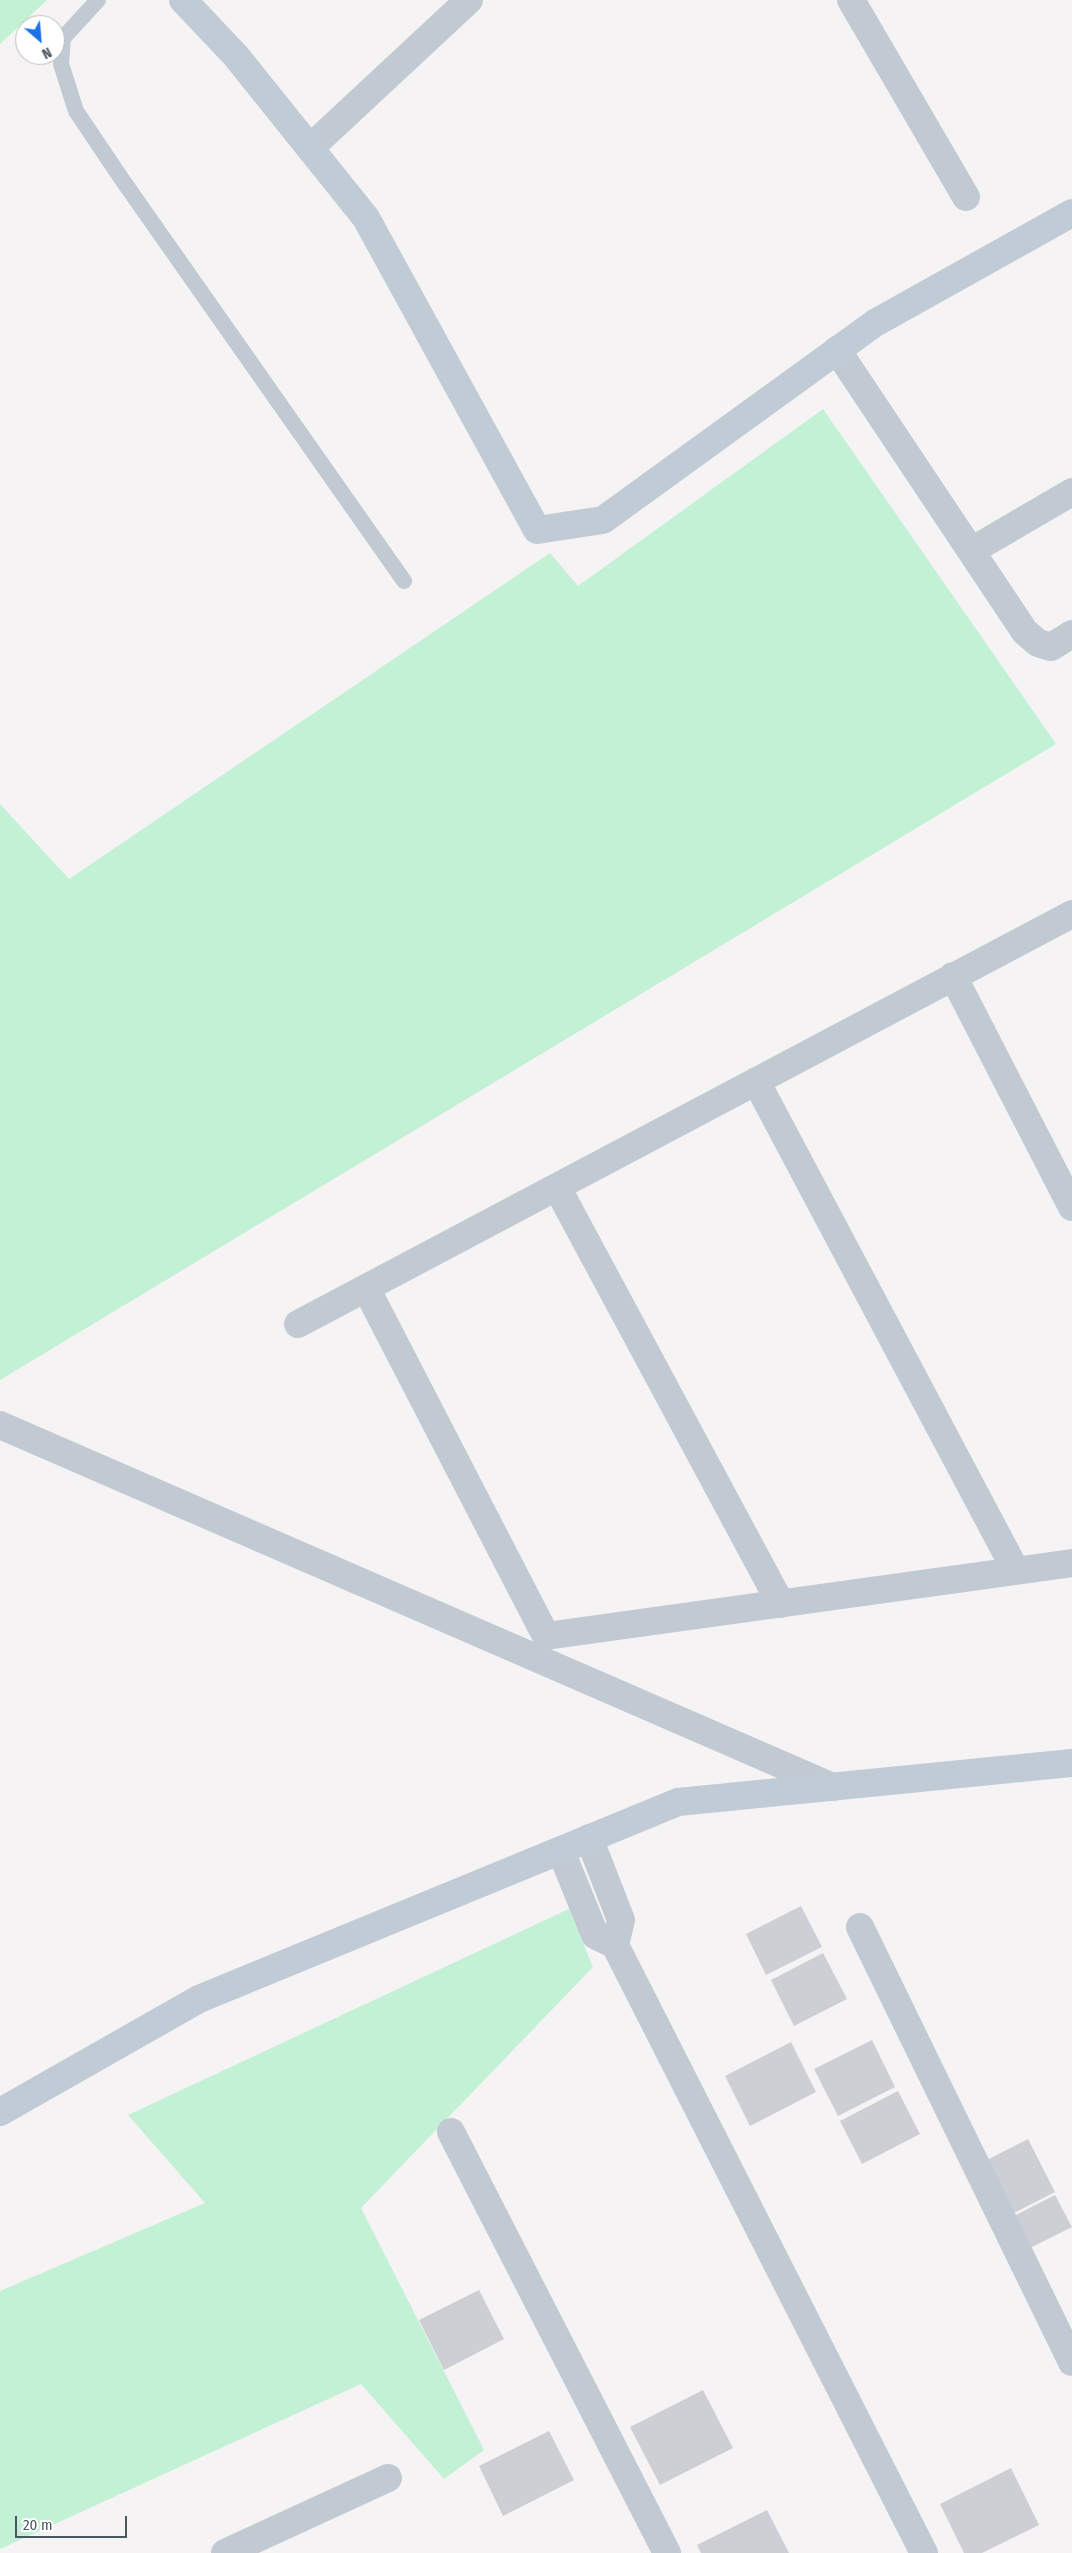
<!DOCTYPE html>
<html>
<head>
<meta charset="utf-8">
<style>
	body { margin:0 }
	#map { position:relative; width:1072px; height:2553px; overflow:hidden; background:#f5f3f3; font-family:"Fira Sans Condensed",sans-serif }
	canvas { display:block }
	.north { position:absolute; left:15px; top:15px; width:50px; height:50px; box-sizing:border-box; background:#fff; border:1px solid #b7bbc0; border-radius:50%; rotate:153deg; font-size:14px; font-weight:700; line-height:20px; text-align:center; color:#4a5661 }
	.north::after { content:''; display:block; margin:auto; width:18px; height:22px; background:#1a73e8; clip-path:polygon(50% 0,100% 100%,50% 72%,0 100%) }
	.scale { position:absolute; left:15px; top:2516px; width:112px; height:22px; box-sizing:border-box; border:2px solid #4a5661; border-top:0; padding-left:6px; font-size:15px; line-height:18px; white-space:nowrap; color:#4a5661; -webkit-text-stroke:4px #fff; paint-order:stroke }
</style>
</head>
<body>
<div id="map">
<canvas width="1072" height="2553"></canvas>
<div class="north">N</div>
<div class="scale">20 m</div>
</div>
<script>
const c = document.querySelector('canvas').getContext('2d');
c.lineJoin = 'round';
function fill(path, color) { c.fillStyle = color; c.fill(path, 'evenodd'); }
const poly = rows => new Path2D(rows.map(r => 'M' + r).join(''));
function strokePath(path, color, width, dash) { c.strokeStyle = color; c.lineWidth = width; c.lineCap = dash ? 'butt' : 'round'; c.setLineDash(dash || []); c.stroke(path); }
const green = poly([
	[0,0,47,0,0,44],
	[823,409,1056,744,0,1380,0,804,69,879,550,553,578,586],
	[569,1909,593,1967,361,2208,484,2450,444,2479,361,2384,0,2549,0,2291,205,2203,128,2115]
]);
const building = poly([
	[801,1906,822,1947,766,1975,746,1934],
	[823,1953,847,1999,794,2026,771,1980],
	[872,2040,895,2087,838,2116,814,2069],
	[791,2042,816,2092,750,2126,725,2076],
	[898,2091,920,2134,862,2164,840,2121],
	[1028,2139,1055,2192,1010,2215,983,2162],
	[1055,2195,1072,2227,1028,2249,1012,2217],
	[479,2290,504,2339,444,2370,419,2320],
	[703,2390,733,2448,660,2485,630,2427],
	[549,2431,574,2480,503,2516,479,2466],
	[1011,2468,1039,2525,982,2553,964,2553,940,2504],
	[767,2510,789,2553,701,2553,697,2545]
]);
const lane = poly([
	[98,0,63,38,61,64,76,111,121,178,404,581]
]);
const street = poly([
	[851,0,966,197],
	[310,148,469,0],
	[837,350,1025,632,1038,643,1051,647,1072,634],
	[971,551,1072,492],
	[953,976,1072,1207],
	[756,1081,1016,1571],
	[557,1187,781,1604],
	[366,1288,546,1636,1072,1563],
	[298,1324,1072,914],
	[0,1425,833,1787],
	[589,1838,621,1920,615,1945],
	[561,1851,595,1935,615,1945,924,2553],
	[860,1927,1072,2362],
	[451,2132,667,2553],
	[225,2553,388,2478]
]);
const secondary = poly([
	[183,0,236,56,366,218,537,530,603,520,875,323,1072,213],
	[0,2112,199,1999,678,1802,1072,1763]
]);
fill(green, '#c3f1d5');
fill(building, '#cdcfd5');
strokePath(lane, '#c1cad2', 16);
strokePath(street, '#c1cad2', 28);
strokePath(secondary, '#c1cbd6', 28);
</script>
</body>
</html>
